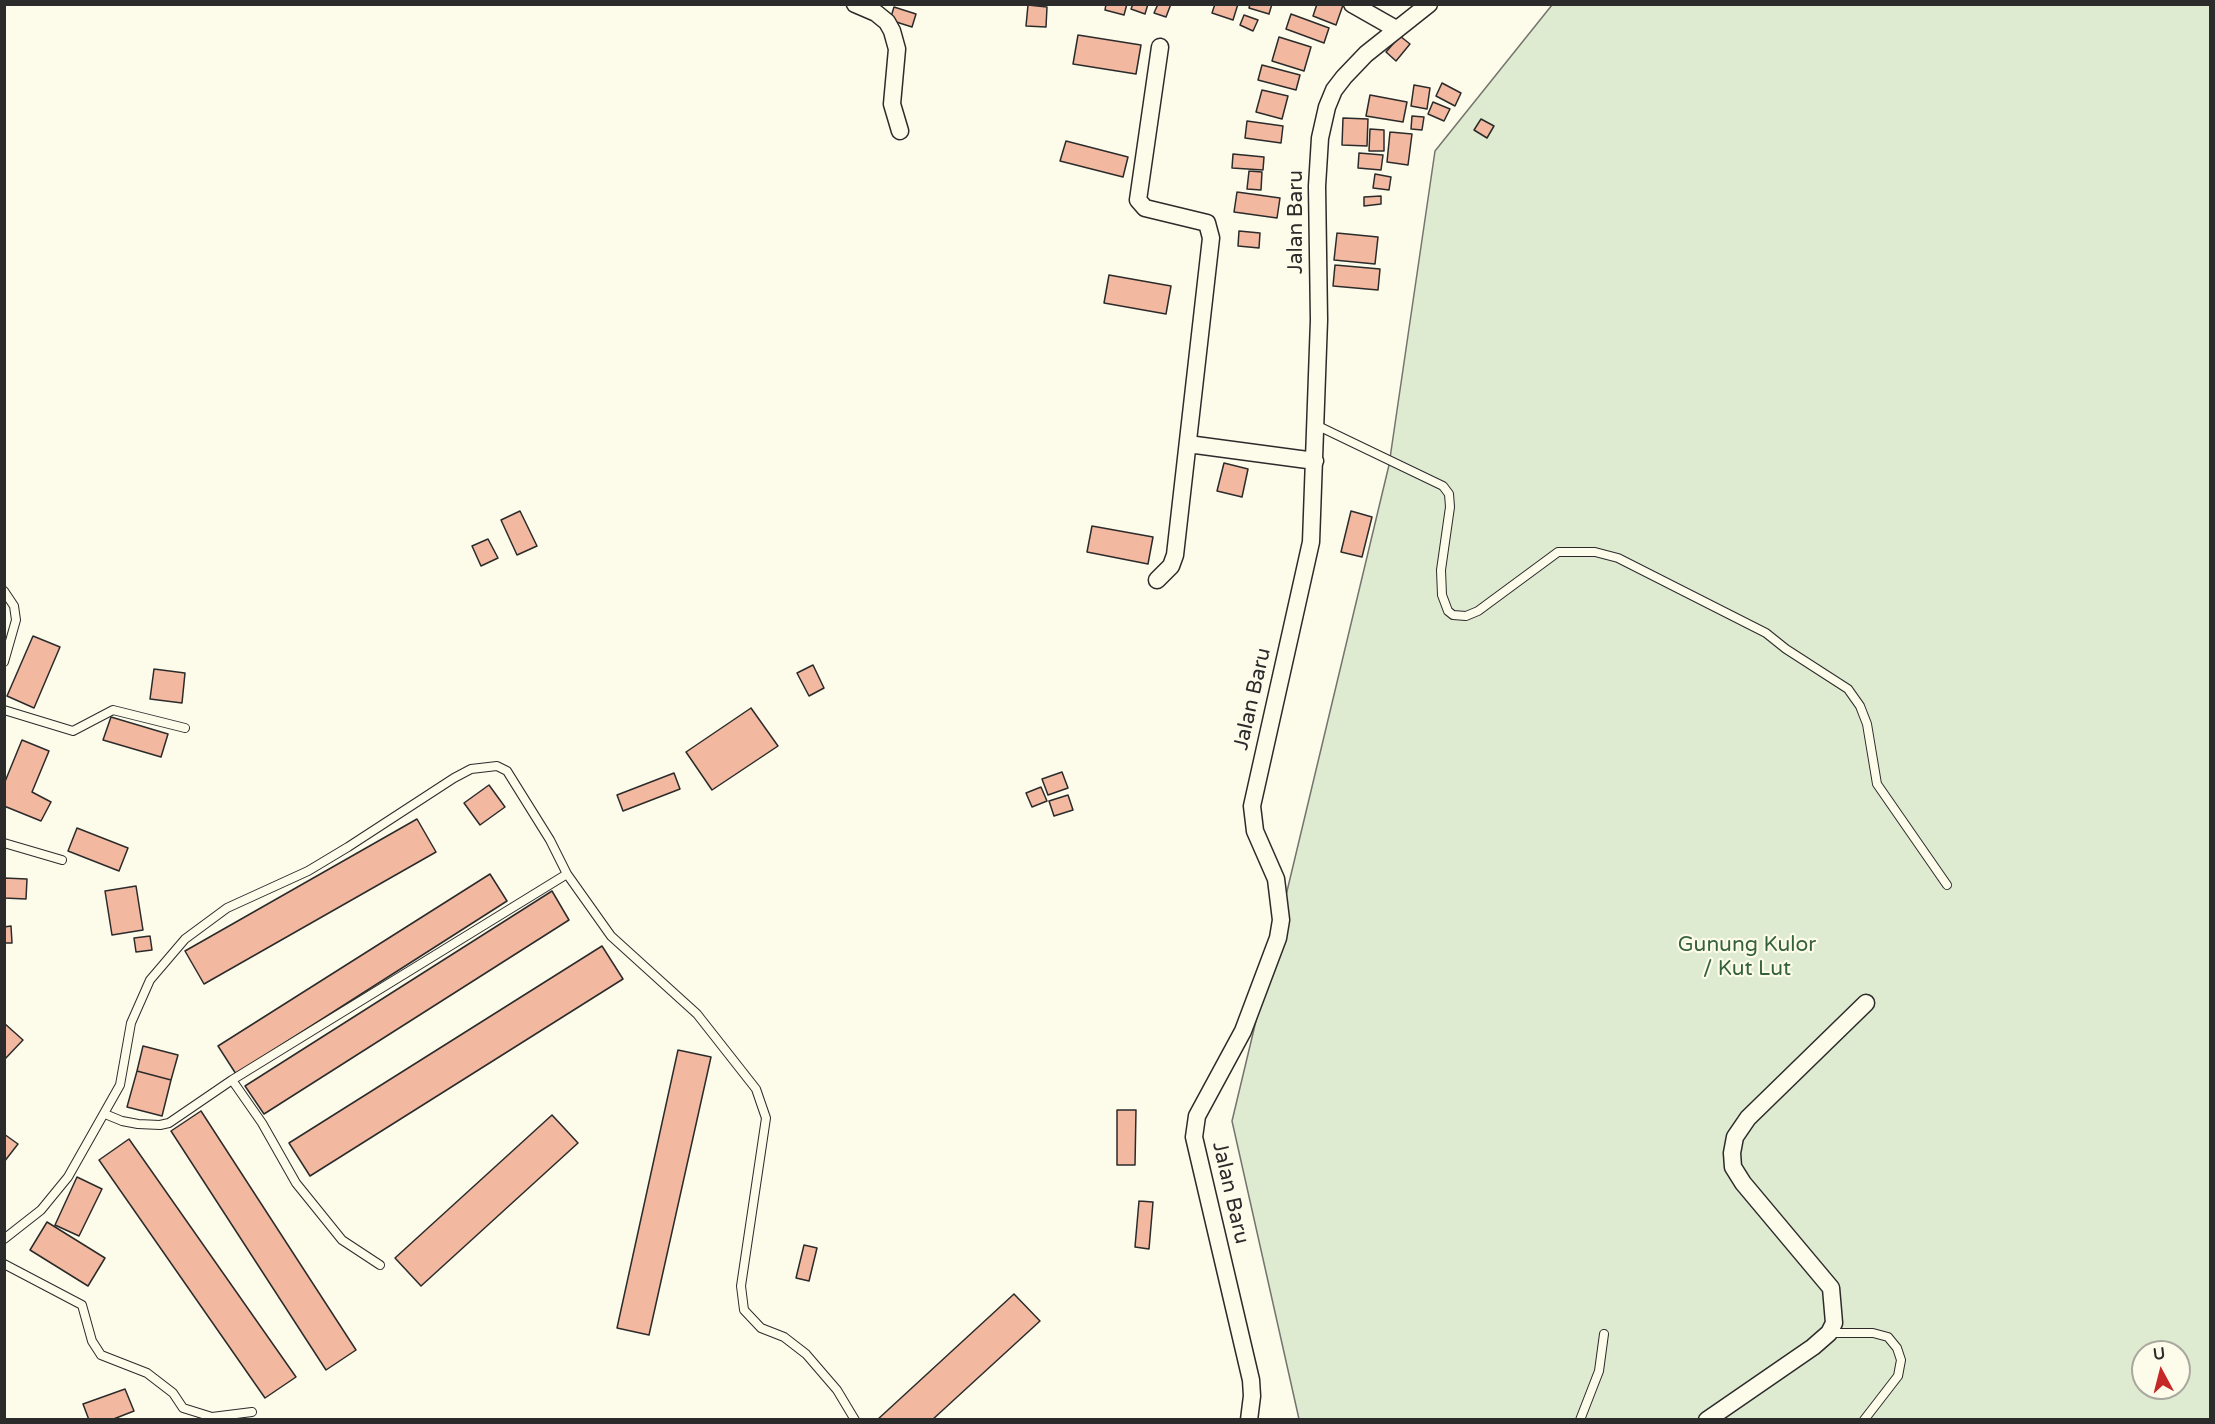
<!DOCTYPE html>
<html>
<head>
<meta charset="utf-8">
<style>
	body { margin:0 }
	#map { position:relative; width:2215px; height:1424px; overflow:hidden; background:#fdfbea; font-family:"Varela Round",sans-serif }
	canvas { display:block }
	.frame { position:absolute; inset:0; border:6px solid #2b2b2b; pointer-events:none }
	.north { position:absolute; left:2131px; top:1340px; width:60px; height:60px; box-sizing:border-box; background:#fdfbea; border:2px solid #a9a89e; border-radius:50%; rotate:353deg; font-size:16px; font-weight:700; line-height:24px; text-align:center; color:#2b2b2b }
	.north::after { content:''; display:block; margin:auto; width:21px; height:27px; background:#c62828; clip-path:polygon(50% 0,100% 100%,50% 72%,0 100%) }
</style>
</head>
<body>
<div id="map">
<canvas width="2215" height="1424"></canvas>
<div class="frame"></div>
<div class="north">U</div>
</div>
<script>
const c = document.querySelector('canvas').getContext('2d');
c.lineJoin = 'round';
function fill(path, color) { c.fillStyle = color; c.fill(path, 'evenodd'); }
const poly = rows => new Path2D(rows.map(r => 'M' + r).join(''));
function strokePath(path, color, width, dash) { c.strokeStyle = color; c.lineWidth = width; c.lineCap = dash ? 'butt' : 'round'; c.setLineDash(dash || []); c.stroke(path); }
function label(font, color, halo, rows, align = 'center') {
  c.font = font + ' "Varela Round",sans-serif'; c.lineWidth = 4.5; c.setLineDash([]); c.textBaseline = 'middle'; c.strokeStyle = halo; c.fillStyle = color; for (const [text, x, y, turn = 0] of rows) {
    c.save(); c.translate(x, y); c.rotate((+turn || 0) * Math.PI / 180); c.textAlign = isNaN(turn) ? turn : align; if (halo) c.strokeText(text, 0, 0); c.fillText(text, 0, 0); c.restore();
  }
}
const green = poly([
	[1552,5,2210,5,2210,1419,1299,1419,1232,1121,1389,465,1435,151,1552,5],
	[2143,1352,2179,1352,2179,1388,2143,1388,2143,1352]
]);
const building = poly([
	[1106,4,1127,4,1124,15,1105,10,1106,4],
	[1133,4,1148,4,1145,14,1131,9,1133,4],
	[1158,4,1171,4,1166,17,1154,13,1158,4],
	[1215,4,1238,4,1233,20,1212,13,1215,4],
	[1250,4,1272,4,1269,14,1249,8,1250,4],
	[1317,4,1343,5,1336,25,1313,16,1317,4],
	[1028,5,1047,7,1046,27,1026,26,1028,5],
	[894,7,916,14,912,27,890,20,894,7],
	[1291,14,1329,28,1324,43,1286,29,1291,14],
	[1244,15,1258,20,1253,31,1240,25,1244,15],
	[1078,35,1141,45,1136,74,1073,64,1078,35],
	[1400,36,1410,44,1396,61,1386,52,1400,36],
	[1279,37,1311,47,1304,71,1272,61,1279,37],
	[1262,65,1300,75,1296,90,1258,80,1262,65],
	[1442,83,1461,93,1455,106,1436,96,1442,83],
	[1414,85,1430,88,1427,109,1411,106,1414,85],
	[1262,90,1288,96,1282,119,1256,112,1262,90],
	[1370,95,1407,102,1403,122,1366,116,1370,95],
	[1433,102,1450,109,1444,121,1428,114,1433,102],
	[1412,116,1424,117,1422,130,1411,129,1412,116],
	[1343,118,1368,119,1367,146,1342,145,1343,118],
	[1481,119,1494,126,1487,138,1474,130,1481,119],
	[1247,121,1283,126,1281,143,1245,138,1247,121],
	[1370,129,1384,130,1384,151,1369,151,1370,129],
	[1390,132,1412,134,1408,165,1387,162,1390,132],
	[1066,141,1128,157,1123,177,1060,161,1066,141],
	[1359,153,1383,155,1381,170,1358,168,1359,153],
	[1233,154,1264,157,1263,170,1232,168,1233,154],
	[1249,171,1262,172,1261,190,1247,189,1249,171],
	[1375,174,1391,177,1389,190,1373,188,1375,174],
	[1237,192,1280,198,1277,218,1234,212,1237,192],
	[1381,196,1381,204,1364,206,1364,197,1381,196],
	[1239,231,1260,233,1259,248,1238,246,1239,231],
	[1337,233,1378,237,1375,264,1334,260,1337,233],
	[1335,265,1380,269,1378,290,1333,286,1335,265],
	[1109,275,1171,286,1166,314,1104,303,1109,275],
	[1224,463,1248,469,1242,497,1217,491,1224,463],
	[520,511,537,546,517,555,501,520,520,511],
	[1351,511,1372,517,1362,557,1341,552,1351,511],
	[1092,526,1153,537,1148,564,1087,552,1092,526],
	[488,539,498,558,481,566,472,546,488,539],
	[33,636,60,647,34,708,7,696,33,636],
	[813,665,824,688,809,696,797,673,813,665],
	[154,669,185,673,182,703,150,699,154,669],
	[751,708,778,746,712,790,686,752,751,708],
	[111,717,168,734,161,757,103,740,111,717],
	[22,740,49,751,32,792,51,802,41,821,4,806,4,784,22,740],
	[1062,772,1068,788,1048,795,1042,779,1062,772],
	[674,773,680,789,623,811,617,795,674,773],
	[489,785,505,807,480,825,464,803,489,785],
	[1041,787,1047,801,1032,807,1026,793,1041,787],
	[1068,795,1073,810,1054,816,1049,801,1068,795],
	[417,819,436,852,204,984,185,951,417,819],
	[77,828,128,848,119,871,68,851,77,828],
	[490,874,507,901,236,1074,218,1046,490,874],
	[4,878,27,879,26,899,4,898,4,878],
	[136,886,143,930,112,935,105,891,136,886],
	[552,891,569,920,264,1114,245,1086,552,891],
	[11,926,12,943,4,943,4,927,11,926],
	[150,936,152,950,136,952,134,938,150,936],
	[602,946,623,979,310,1176,289,1143,602,946],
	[4,1023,23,1040,4,1060,4,1023],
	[143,1046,178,1055,171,1080,137,1071,143,1046],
	[678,1050,711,1057,649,1335,617,1328,678,1050],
	[137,1071,171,1080,162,1116,127,1107,137,1071],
	[1117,1110,1136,1110,1135,1165,1117,1165,1117,1110],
	[201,1111,356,1350,326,1370,171,1131,201,1111],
	[552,1115,578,1143,421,1286,395,1258,552,1115],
	[4,1134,18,1144,4,1162,4,1134],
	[129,1139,296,1377,265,1398,99,1160,129,1139],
	[77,1177,102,1189,79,1236,55,1225,77,1177],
	[1139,1201,1153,1202,1149,1249,1135,1247,1139,1201],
	[47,1222,105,1258,88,1286,30,1250,47,1222],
	[804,1245,817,1248,809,1281,796,1278,804,1245],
	[1014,1294,1040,1321,932,1420,877,1420,1014,1294],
	[125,1389,134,1411,111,1420,89,1420,83,1404,125,1389]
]);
const service = poly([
	[1316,425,1443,486,1449,494,1450,507,1441,570,1442,595,1448,611,1453,615,1466,616,1478,611,1558,552,1595,552,1618,558,1766,633,1786,649,1848,689,1860,706,1867,724,1877,784,1947,885],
	[4,591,14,606,16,620,4,662],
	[4,710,73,731,113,710,185,728],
	[4,843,62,860],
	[232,1080,262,1123,296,1183,342,1240,380,1265],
	[105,1114,122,1121,138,1124,160,1125,169,1123,232,1080,567,874],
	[4,1239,41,1210,68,1177,120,1085,131,1023,150,980,185,939,227,908,308,871,348,847,454,778,471,769,497,766,507,771,550,840,567,874,611,936,697,1014,756,1089,766,1118,741,1286,744,1310,761,1328,784,1337,806,1354,837,1390,855,1420],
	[4,1264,82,1305,92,1341,101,1355,147,1373,173,1393,183,1408,212,1417,252,1412],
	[1829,1333,1873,1333,1888,1337,1897,1348,1901,1360,1898,1376,1864,1420],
	[1580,1420,1599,1371,1604,1334]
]);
const minor = poly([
	[855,4,876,13,887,22,892,31,897,49,892,104,900,131],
	[1352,4,1396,29],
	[1188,444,1315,461],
	[1157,580,1171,566,1175,555,1211,238,1207,223,1145,208,1138,200,1160,47],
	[1249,1420,1252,1396,1251,1380,1194,1137,1197,1116,1243,1031,1278,938,1281,920,1276,879,1255,831,1252,806,1311,542,1319,320,1317,186,1320,138,1327,107,1334,90,1344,77,1366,54,1429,4],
	[1707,1420,1813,1347,1829,1333,1834,1323,1831,1288,1743,1183,1733,1167,1732,1153,1735,1137,1748,1118,1866,1003]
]);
const streetNames = [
	["Jalan Baru",1296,222,-90],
	["Jalan Baru",1253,699,-77],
	["Jalan Baru",1230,1193,77]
];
const parkNames = [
	["Gunung Kulor",1747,945],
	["/ Kut Lut",1747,969]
];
fill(green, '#deebd1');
strokePath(green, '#74746e', 1.5);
fill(building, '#f2b8a0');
strokePath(building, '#2b2b2b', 1.5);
strokePath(service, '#2b2b2b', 10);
strokePath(minor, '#2b2b2b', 19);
strokePath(service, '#fdfbea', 8);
strokePath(minor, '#fdfbea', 16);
label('21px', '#2b2b2b', '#fdfbea', streetNames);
label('21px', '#34623c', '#fdfbea', parkNames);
</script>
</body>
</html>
